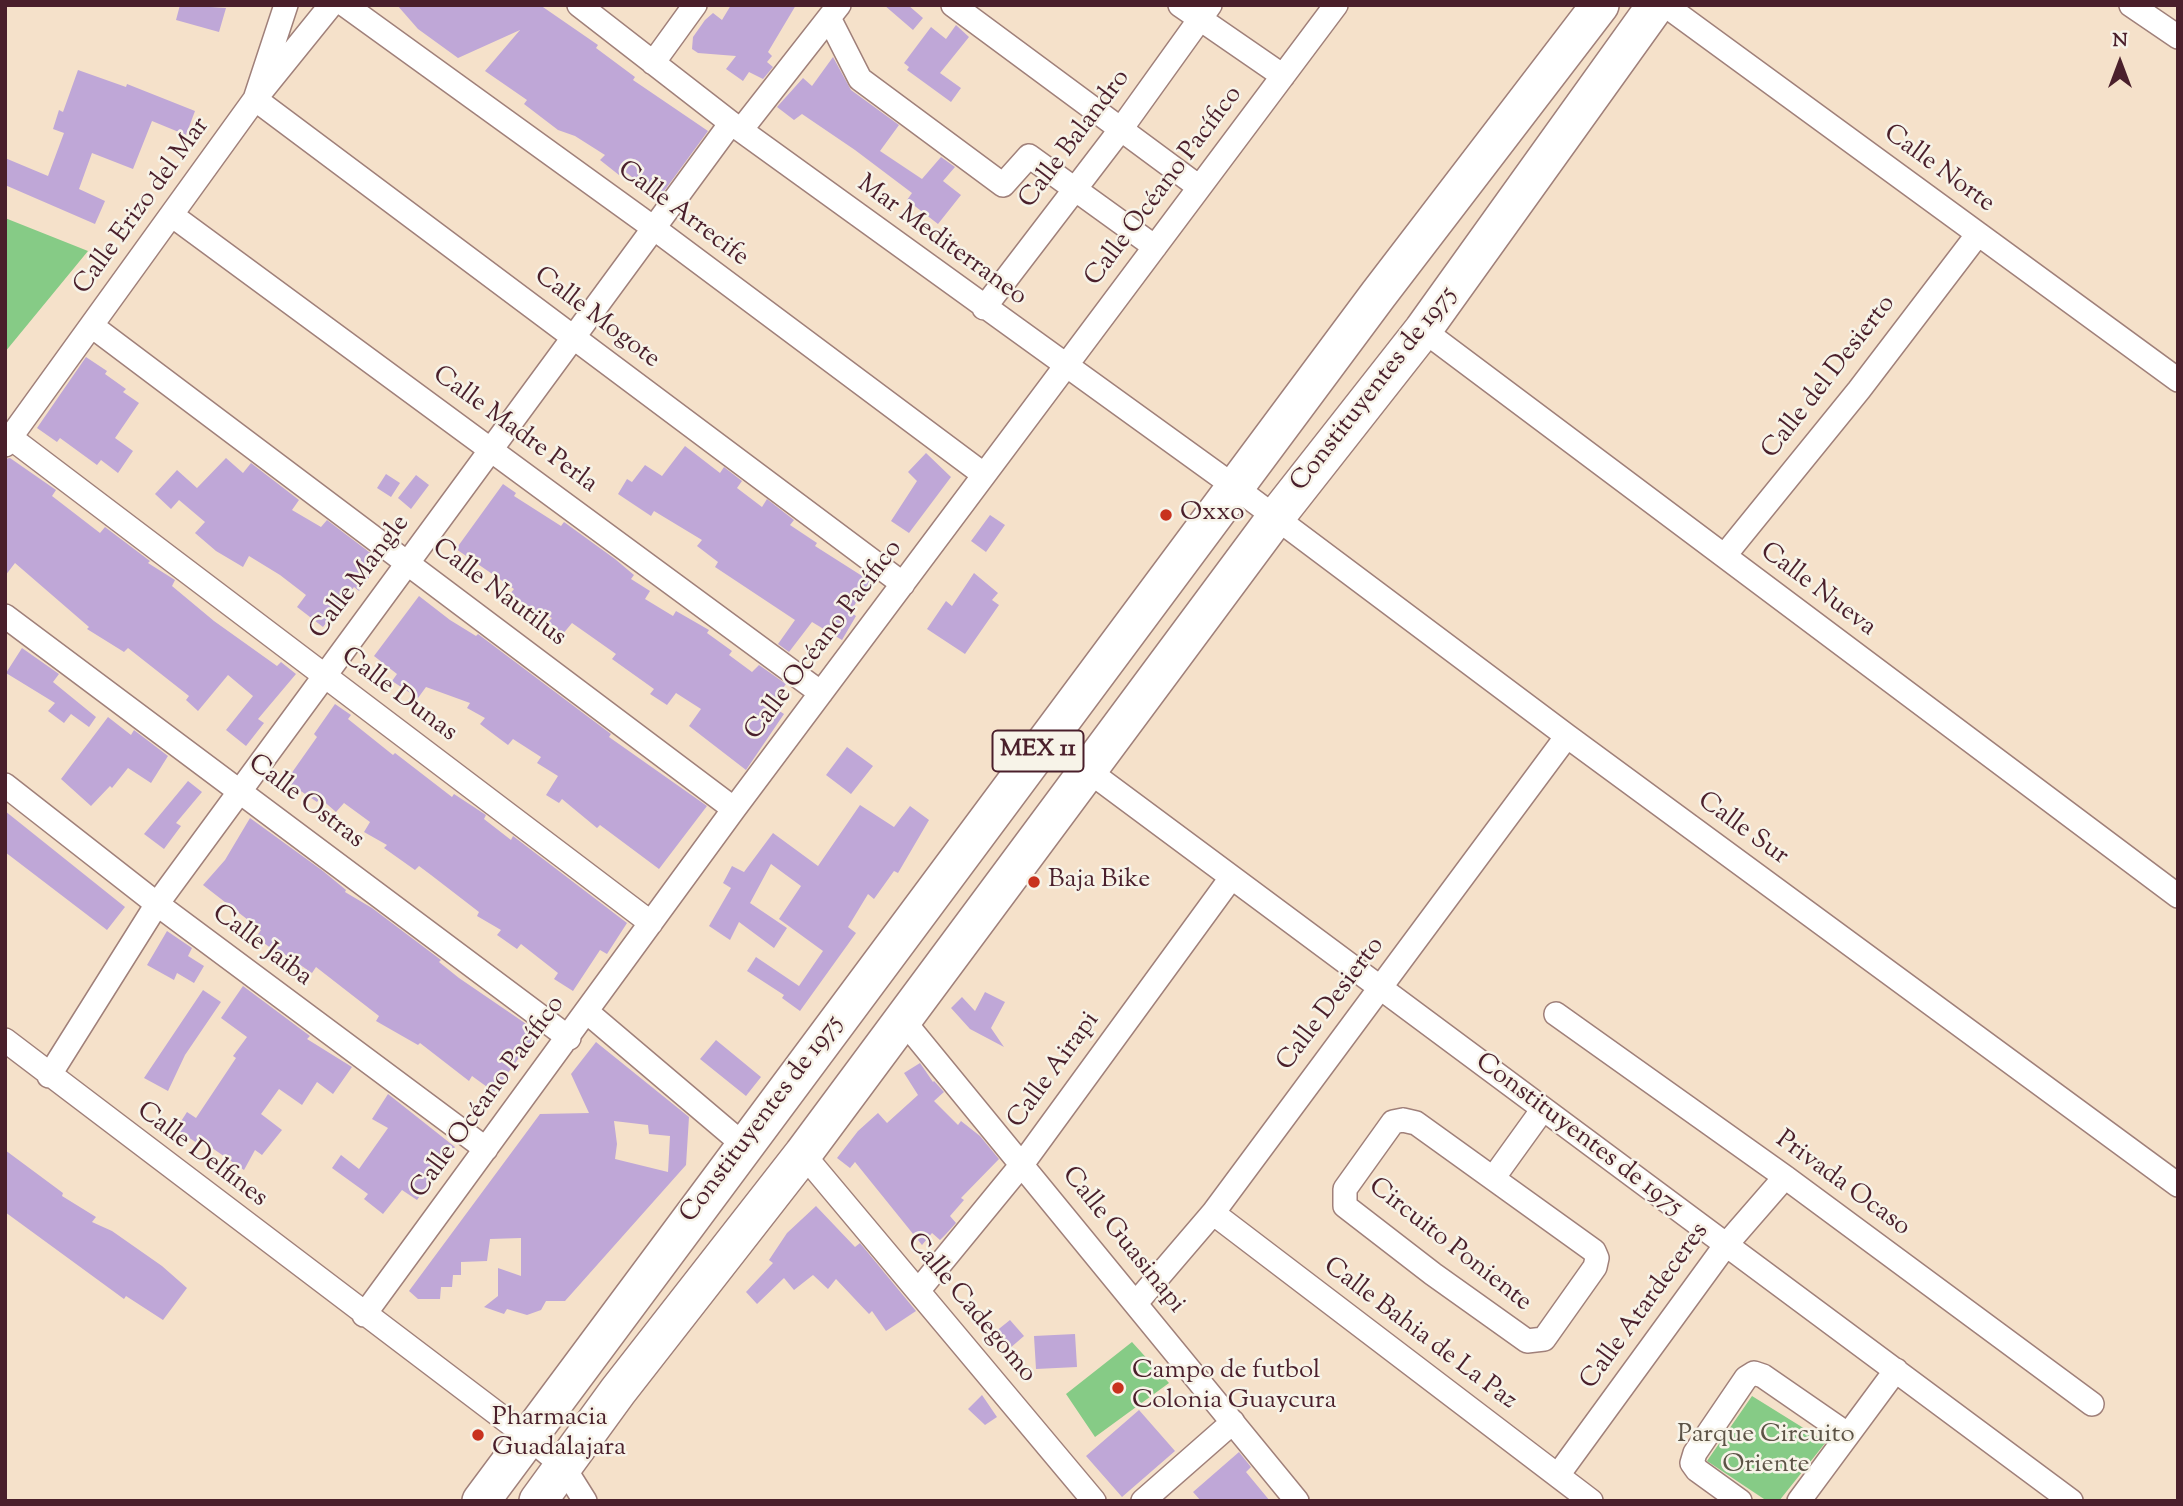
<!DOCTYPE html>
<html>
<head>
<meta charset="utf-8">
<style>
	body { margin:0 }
	#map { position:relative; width:2183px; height:1506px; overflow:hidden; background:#f5e1ca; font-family:"Sorts Mill Goudy",serif }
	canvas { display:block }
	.frame { position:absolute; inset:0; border:7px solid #4a1f2b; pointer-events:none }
	.north { position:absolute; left:2085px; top:28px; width:70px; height:70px; -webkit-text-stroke:5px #f7f3e8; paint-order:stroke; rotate:0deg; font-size:19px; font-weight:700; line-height:28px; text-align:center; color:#4a1f2b }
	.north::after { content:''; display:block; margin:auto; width:24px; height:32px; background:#4a1f2b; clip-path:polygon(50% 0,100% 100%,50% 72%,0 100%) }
</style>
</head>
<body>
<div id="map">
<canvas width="2183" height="1506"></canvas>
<div class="frame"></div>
<div class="north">N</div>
</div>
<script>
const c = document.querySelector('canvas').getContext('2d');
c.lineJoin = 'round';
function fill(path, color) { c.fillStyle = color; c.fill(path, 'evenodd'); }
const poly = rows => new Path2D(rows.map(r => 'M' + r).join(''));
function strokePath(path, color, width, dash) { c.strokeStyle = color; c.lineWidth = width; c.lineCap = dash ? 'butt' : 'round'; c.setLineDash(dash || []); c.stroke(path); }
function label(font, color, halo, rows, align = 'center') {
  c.font = font + ' "Sorts Mill Goudy",serif'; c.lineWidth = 5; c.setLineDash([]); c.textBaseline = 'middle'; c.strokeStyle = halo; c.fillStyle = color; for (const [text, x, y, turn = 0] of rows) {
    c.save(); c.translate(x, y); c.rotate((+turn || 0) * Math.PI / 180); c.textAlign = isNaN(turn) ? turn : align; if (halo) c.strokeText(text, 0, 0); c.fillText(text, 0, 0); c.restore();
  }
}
const green = poly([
	[5,218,88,251,5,352],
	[1132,1342,1169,1383,1095,1437,1066,1394],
	[1752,1396,1826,1442,1779,1501,1767,1501,1707,1461]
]);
const building = poly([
	[180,5,226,8,219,32,176,20],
	[397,5,540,5,598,45,596,48,635,77,633,80,708,131,659,198,623,170,619,175,600,160,605,155,575,136,558,130,524,104,527,100,485,71,520,30,458,58,418,29],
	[731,5,796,5,768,52,772,56,767,62,773,67,763,79,749,72,743,81,726,69,736,56,698,53,692,49,693,37,705,20,713,13,722,20],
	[884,5,908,5,923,18,913,30],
	[956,25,969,37,940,73,961,88,951,102,907,70,909,67,904,63,931,27,946,39],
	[833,57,851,90,899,125,880,151,922,179,941,157,955,167,943,181,961,195,938,224,907,200,912,193,855,150,802,114,794,120,777,107,803,78,812,86],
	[78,70,126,87,127,84,195,111,186,135,152,121,133,169,92,153,79,189,105,201,95,224,5,185,5,158,48,176,64,133,53,129,59,110,63,112],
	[86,357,107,371,105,374,126,389,123,392,139,403,115,438,133,451,118,473,101,460,97,465,60,438,57,442,37,428],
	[685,446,720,473,724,467,742,481,737,488,762,507,767,499,794,520,790,525,817,543,815,546,870,581,850,612,856,616,842,640,812,622,789,652,778,644,795,620,715,567,718,562,697,546,702,540,654,511,651,516,618,494,627,479,632,482,645,465,662,476],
	[926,453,951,477,909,533,891,521,917,481,908,472],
	[10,458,56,490,52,496,100,533,105,527,150,561,148,563,175,580,172,586,214,621,277,666,281,662,296,674,258,719,264,723,246,746,226,730,253,696,228,675,198,711,186,700,189,696,128,648,124,652,87,629,89,627,15,563,5,576,5,459],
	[226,458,243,473,251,463,299,500,292,510,321,527,327,520,381,561,359,591,354,587,323,627,297,607,306,595,280,575,249,556,243,567,216,551,195,533,205,522,179,500,171,509,155,494,177,470,197,488],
	[386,474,400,483,391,497,377,488],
	[416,475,429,485,411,509,398,498],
	[503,484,516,493,514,496,561,526,564,522,615,559,634,575,631,579,650,591,645,599,673,616,676,611,709,630,707,633,732,651,729,655,752,672,759,665,786,684,770,705,784,714,746,770,689,726,701,709,676,693,667,705,650,694,654,689,612,659,616,654,599,642,572,623,562,635,547,623,552,618,522,603,510,594,514,589,456,549],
	[990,515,1005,525,986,552,971,541],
	[974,573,998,593,992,600,999,605,965,654,927,629,946,601,952,606],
	[419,596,450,620,476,636,478,634,611,734,609,737,707,806,659,869,600,825,597,828,562,799,559,803,546,795,558,776,537,763,541,757,513,739,508,745,480,724,485,718,467,708,470,703,426,687,418,698,392,681,397,674,374,656],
	[22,648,59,674,53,682,96,717,89,727,71,714,64,723,48,711,55,703,6,673],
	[335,704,351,715,348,719,393,755,395,753,452,797,454,794,486,815,484,819,511,840,513,836,627,923,607,954,600,950,573,991,554,979,558,973,521,944,517,949,497,935,501,930,477,916,479,912,431,875,419,866,415,870,384,848,387,845,364,832,370,822,344,803,336,812,320,798,317,802,286,781,317,737,314,734],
	[108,717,131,735,134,730,168,756,151,783,128,768,112,788,110,786,91,806,61,779],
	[847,747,873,766,851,794,826,775],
	[188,781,202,792,176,823,181,826,164,849,144,834],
	[860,805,894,827,910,806,929,820,898,873,894,871,874,899,868,894,848,927,856,933,800,1011,782,998,784,995,747,971,756,957,799,986,823,951,779,919,801,886,771,864,750,903,787,928,774,948,739,922,730,940,709,926,731,888,723,883,732,866,744,872,773,833,818,866],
	[5,811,125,907,107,930,5,852],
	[250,818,323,871,346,890,345,892,372,908,441,960,439,962,459,978,538,1032,494,1092,472,1076,469,1081,420,1043,418,1045,376,1021,379,1016,316,967,312,973,277,949,276,952,256,937,261,930,203,885,225,860],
	[167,931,192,948,188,956,204,966,194,983,177,973,174,980,147,965],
	[243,986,310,1036,307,1039,352,1067,333,1094,317,1082,302,1105,279,1089,261,1114,282,1130,262,1155,255,1150,244,1170,202,1141,200,1145,176,1129,187,1112,196,1118,236,1058,233,1056,247,1037,221,1018],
	[203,990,221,1002,185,1055,168,1091,144,1078],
	[985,992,1005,1002,991,1028,1004,1047,970,1029,951,1008,962,997,975,1011],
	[716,1040,761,1077,746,1096,700,1059],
	[596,1042,689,1117,686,1165,565,1301,546,1301,541,1310,527,1315,507,1309,504,1314,484,1307,498,1296,498,1268,521,1276,521,1238,490,1239,487,1261,461,1262,461,1275,453,1275,452,1287,441,1287,440,1299,418,1299,409,1291,540,1114,589,1113,571,1074],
	[614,1121,648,1125,649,1134,670,1136,668,1172,615,1159,617,1144],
	[920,1063,933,1082,934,1081,944,1092,934,1101,958,1125,961,1121,980,1136,999,1159,961,1198,964,1200,950,1216,956,1223,946,1234,940,1240,932,1233,922,1245,855,1162,850,1168,837,1158,858,1131,878,1113,887,1123,918,1095,904,1073],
	[388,1094,455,1147,417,1200,402,1190,383,1214,364,1199,368,1194,332,1168,341,1155,359,1169,388,1128,372,1119],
	[5,1150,63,1193,62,1196,96,1217,92,1222,112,1231,162,1266,187,1288,163,1320,126,1296,124,1299,5,1212],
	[816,1206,855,1247,860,1243,916,1311,886,1331,872,1311,869,1314,836,1279,828,1289,813,1275,794,1290,784,1278,757,1304,746,1292,773,1263,769,1260,787,1233],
	[1010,1320,1024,1336,1009,1349,995,1332],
	[1075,1334,1077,1367,1036,1369,1034,1336],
	[982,1395,997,1417,985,1425,968,1409],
	[1139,1410,1175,1451,1122,1497,1086,1456],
	[1239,1452,1251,1467,1246,1472,1270,1501,1201,1501,1193,1492]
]);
const minor = poly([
	[286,5,255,99,903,584],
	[345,5,655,229,983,474],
	[579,5,731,123,1235,487,1567,736,2178,1185],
	[953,5,1199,187],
	[1180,5,1283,76],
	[1665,5,2178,380],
	[2131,5,2178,37],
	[829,18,860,79,1003,185,1029,156,1155,247],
	[653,63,695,5],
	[741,130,839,5],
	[173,216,821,693],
	[984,308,1121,129,1210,5],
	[92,326,734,809],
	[1423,330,2178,896],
	[11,438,651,923],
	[5,445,255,99,331,5],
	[1725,555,1859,390,1978,234],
	[5,616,569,1038],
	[1047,740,2071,1501],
	[5,785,157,904,486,1149],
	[587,1012,745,1146],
	[1556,1014,1785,1177,2092,1404],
	[902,1019,1297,1501],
	[5,1040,528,1437,563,1466,585,1501],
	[49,1076,157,904,731,123],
	[1403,1120,1416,1123,1594,1251,1597,1258,1595,1267,1544,1339,1527,1341,1433,1274,1345,1206,1345,1189,1393,1122,1403,1120],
	[803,1154,1094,1501],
	[1494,1177,1543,1109],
	[1213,1213,1591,1501],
	[918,1291,1023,1163,1231,878],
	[1136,1303,1213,1213,1567,736],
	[364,1315,734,809,1336,5],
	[1558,1475,1725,1246,1785,1177],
	[1143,1501,1233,1422],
	[1740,1501,1697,1470,1692,1463,1695,1453,1746,1378,1754,1373,1763,1376,1847,1434],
	[1799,1501,1896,1370]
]);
const primary = poly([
	[481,1501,1378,295,1600,5],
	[538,1501,618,1391,803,1154,1276,517,1423,330,1656,5]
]);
const markers = [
	[1166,515,7,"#c8321e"],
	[1034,882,7,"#c8321e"],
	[1118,1388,7,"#c8321e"],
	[478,1435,7,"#c8321e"]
];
const shields = [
	[1038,751,91]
];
const shieldNames = [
	["MEX 11",1038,751]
];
const streetNames = [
	["Calle Balandro",1076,140,-53],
	["Calle Norte",1938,170,36],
	["Calle Océano Pacífico",1165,187,-53],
	["Calle Erizo del Mar",143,207,-54],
	["Calle Arrecife",682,215,37],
	["Mar Mediterraneo",941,242,36],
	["Calle Mogote",596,319,37],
	["Calle del Desierto",1830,378,-52],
	["Constituyentes de 1975",1375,390,-52],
	["Calle Madre Perla",514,431,36],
	["Calle Mangle",361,578,-53],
	["Calle Nueva",1817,591,37],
	["Calle Nautilus",498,594,37],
	["Calle Océano Pacífico",825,641,-53],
	["Calle Dunas",398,696,37],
	["Calle Ostras",305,803,37],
	["Calle Sur",1742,830,36],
	["Calle Jaiba",261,947,37],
	["Calle Desierto",1332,1005,-53],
	["Calle Airapi",1055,1071,-54],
	["Calle Océano Pacífico",489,1098,-54],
	["Constituyentes de 1975",763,1120,-53],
	["Constituyentes de 1975",1578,1136,37],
	["Calle Delfines",201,1156,37],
	["Privada Ocaso",1842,1185,36],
	["Calle Guasinapi",1122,1241,51],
	["Circuito Poniente",1449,1246,38],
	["Calle Atardeceres",1646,1307,-54],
	["Calle Cadegomo",970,1309,50],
	["Calle Bahia de La Paz",1419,1335,37]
];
const poiNames = [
	["Oxxo",1180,515],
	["Baja Bike",1048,882],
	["Campo de futbol",1132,1373],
	["Colonia Guaycura",1132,1403],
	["Pharmacia",492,1420],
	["Guadalajara",492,1450]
];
const parkNames = [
	["Parque Circuito",1766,1437],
	["Oriente",1766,1467]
];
fill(green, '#86cb86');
fill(building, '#bfa7d7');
strokePath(minor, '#a0807a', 26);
strokePath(primary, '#a0807a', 40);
strokePath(minor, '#fff', 23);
strokePath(primary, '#fff', 37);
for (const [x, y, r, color] of markers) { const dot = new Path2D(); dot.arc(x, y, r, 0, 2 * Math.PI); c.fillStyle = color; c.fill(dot); strokePath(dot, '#f7f3e8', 2.5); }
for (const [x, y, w] of shields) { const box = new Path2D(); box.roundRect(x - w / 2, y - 20.5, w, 41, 5); c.fillStyle = '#f7f3e8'; c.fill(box); strokePath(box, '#4a1f2b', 2); }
label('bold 24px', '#4a1f2b', null, shieldNames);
label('26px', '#4a1f2b', '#f7f3e8', streetNames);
label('26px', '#4a1f2b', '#f7f3e8', poiNames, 'left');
label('26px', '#5c5346', '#f7f3e8', parkNames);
</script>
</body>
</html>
